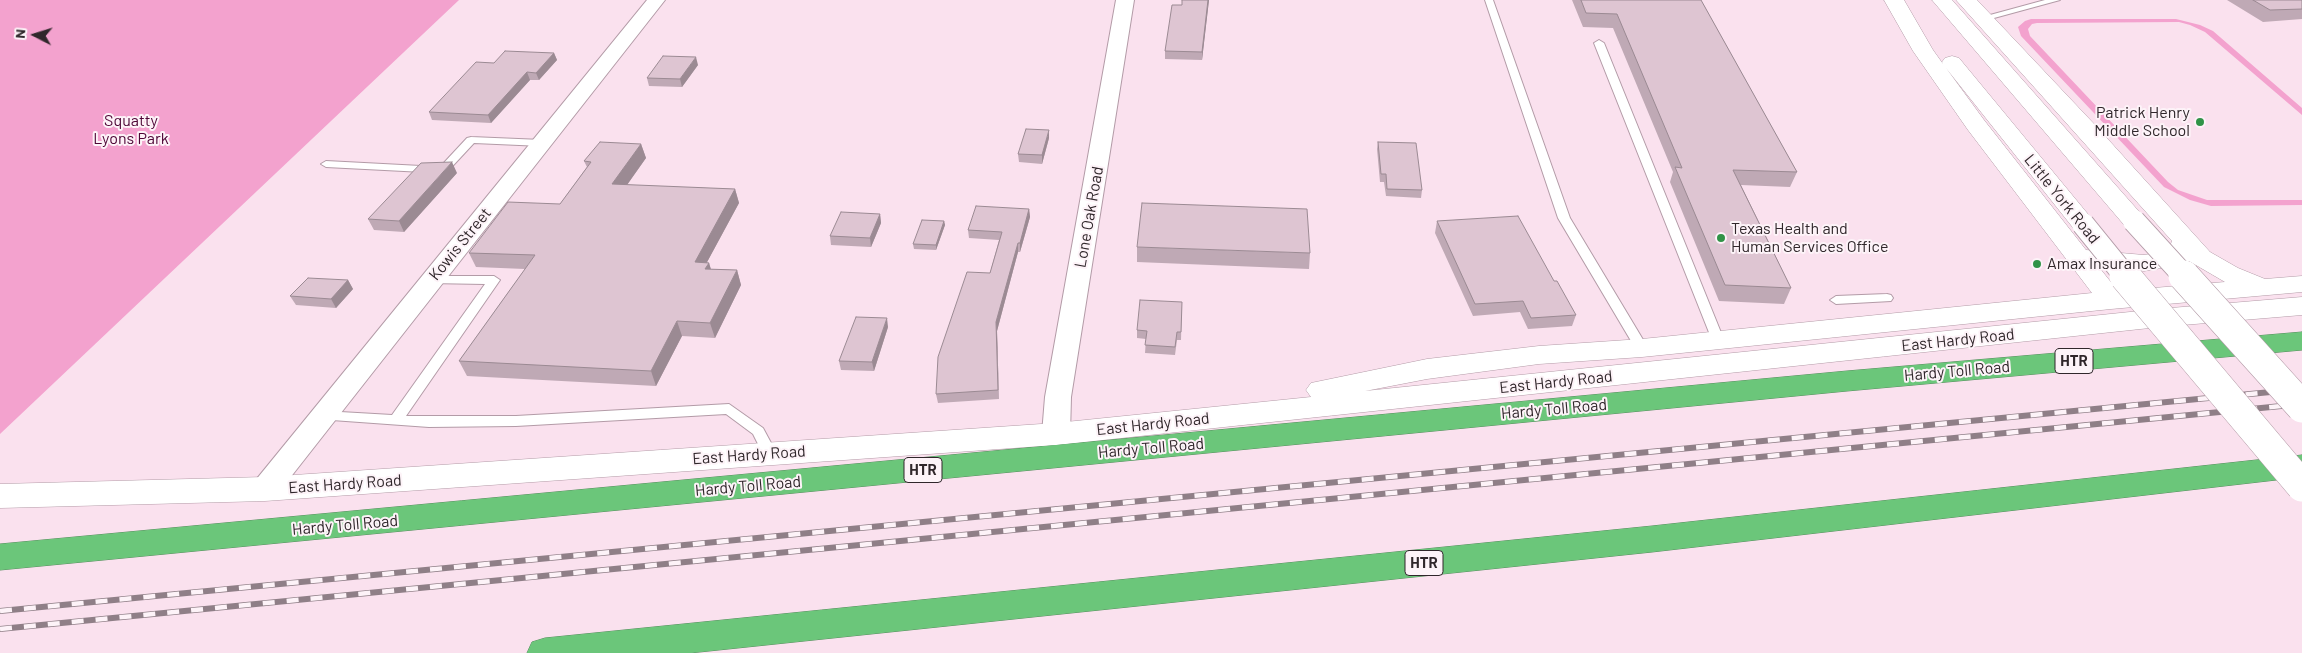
<!DOCTYPE html>
<html>
<head>
<meta charset="utf-8">
<style>
	body { margin:0 }
	#map { position:relative; width:2302px; height:653px; overflow:hidden; background:#fae1ee; font-family:Barlow,sans-serif }
	canvas { display:block }
	.north { position:absolute; left:10px; top:10px; width:50px; height:50px; -webkit-text-stroke:4px #fdf3f8; paint-order:stroke; rotate:275deg; font-size:14px; font-weight:700; line-height:20px; text-align:center; color:#30272b }
	.north::after { content:''; display:block; margin:auto; width:18px; height:22px; background:#30272b; clip-path:polygon(50% 0,100% 100%,50% 72%,0 100%) }
</style>
</head>
<body>
<div id="map">
<canvas width="2302" height="653"></canvas>
<div class="north">N</div>
</div>
<script>
const c = document.querySelector('canvas').getContext('2d');
c.lineJoin = 'round';
function fill(path, color) { c.fillStyle = color; c.fill(path, 'evenodd'); }
const poly = rows => new Path2D(rows.map(r => 'M' + r).join(''));
function strokePath(path, color, width, dash) { c.strokeStyle = color; c.lineWidth = width; c.lineCap = dash ? 'butt' : 'round'; c.setLineDash(dash || []); c.stroke(path); }
function label(font, color, halo, rows, align = 'center') {
  c.font = font + ' Barlow,sans-serif'; c.lineWidth = 4; c.setLineDash([]); c.textBaseline = 'middle'; c.strokeStyle = halo; c.fillStyle = color; for (const [text, x, y, turn = 0] of rows) {
    c.save(); c.translate(x, y); c.rotate((+turn || 0) * Math.PI / 180); c.textAlign = isNaN(turn) ? turn : align; if (halo) c.strokeText(text, 0, 0); c.fillText(text, 0, 0); c.restore();
  }
}
const green = poly([
	[0,0,459,0,0,434],
	[2031,19,2176,19,2200,25,2213,31,2302,108,2302,115,2205,32,2190,25,2179,22,2037,23,2032,24,2028,29,2030,36,2168,182,2178,190,2207,200,2302,200,2302,205,2211,206,2190,200,2164,187,2021,36,2018,27,2025,21]
]);
const service = poly([
	[1485,0,1493,0,1570,218,1648,348,1647,351,1637,351,1558,218,1485,0],
	[2045,0,2060,0,1983,21,1979,18,2045,0],
	[1599,40,1604,43,1724,340,1722,343,1718,344,1712,340,1594,43,1599,40],
	[471,137,542,140,547,143,542,146,474,143,447,172,443,173,326,167,321,164,326,161,440,167,467,138,471,137],
	[432,276,494,276,500,280,406,416,516,416,729,404,763,428,777,454,775,458,765,458,753,434,726,414,516,426,429,427,318,419,316,416,318,413,323,411,392,415,485,284,428,283,426,280,432,276],
	[1887,294,1891,295,1893,298,1891,301,1836,304,1830,300,1836,296,1887,294]
]);
const minor = poly([
	[647,0,665,0,275,497,265,500,255,497,251,489,255,481,647,0],
	[1116,0,1134,0,1071,397,1070,434,1066,441,1056,444,1046,441,1042,434,1045,397,1116,0]
]);
const secondary = poly([
	[1884,0,1904,0,1933,50,1943,64,1942,62,1945,58,1952,56,1959,58,2092,219,2095,224,2092,229,2083,231,2074,229,1946,68,1984,120,2086,250,2144,255,2168,251,2172,241,1956,0,1977,0,2096,126,2210,252,2238,268,2265,279,2302,276,2302,292,2111,309,1642,357,1539,364,1427,379,1365,391,2159,309,2302,297,2302,315,2159,327,1056,445,265,501,0,508,0,484,265,477,1056,423,1311,397,1306,390,1311,383,1427,359,1539,346,1642,339,2092,293,1968,130,1913,51,1884,0],
	[2189,261,2225,282,2118,291,2098,266,2144,271,2179,265,2189,261],
	[1932,0,1952,0,2143,216,2146,221,2143,226,2134,228,2125,226,1932,0]
]);
const motorway = poly([
	[2302,332,2302,350,1847,391,0,570,0,544,1847,371,2302,332],
	[2302,455,2302,477,1652,552,690,653,527,653,532,642,545,638,1652,526,2302,455]
]);
const rail = poly([
	[0,611,2302,389],
	[0,629,2302,404]
]);
const secondaryBridgeFar1 = poly([
	[2134,221,2185,277],
	[2083,224,2126,277]
]);
const secondaryBridge = poly([
	[2125,276,2302,486],
	[2184,276,2302,407]
]);
const wall = poly([
	[1209,0,1202,60,1165,59,1165,51,1182,5],
	[1572,0,1701,0,1797,172,1790,187,1741,185,1791,288,1784,304,1719,301,1670,182,1673,172,1613,28,1583,27],
	[2227,0,2302,0,2302,19,2263,22],
	[554,53,557,60,539,80,530,80,491,123,432,120,429,112,494,63],
	[698,65,682,87,649,86,647,78],
	[1049,138,1042,164,1019,162,1018,154],
	[1378,142,1422,190,1421,198,1386,196,1384,182,1380,182,1377,149],
	[641,144,646,158,627,185,735,189,739,203,707,262,709,263,711,269,737,270,741,285,715,338,682,336,656,386,467,376,459,361,525,269,476,267,469,253,560,204,587,167,584,161],
	[457,173,404,232,374,230,368,219],
	[1029,209,1030,217,1020,252,1018,252,997,331,999,399,938,403,936,394,990,273,999,240,969,238,968,230],
	[880,214,881,223,871,247,831,245,830,236],
	[944,221,945,225,936,250,914,249,913,244],
	[1437,221,1554,281,1576,315,1572,326,1528,329,1520,312,1473,316,1435,233],
	[1137,247,1310,253,1309,269,1137,262],
	[348,280,353,289,336,308,296,305,290,296],
	[1182,302,1181,340,1177,340,1175,355,1145,353,1146,339,1137,338,1137,330],
	[888,327,874,371,841,370,839,361]
]);
const shadedWall = poly([
	[1208,0,1209,0,1202,60,1202,52],
	[554,53,557,60,539,80,536,73],
	[696,57,698,65,682,87,680,79],
	[527,72,530,80,491,123,488,115],
	[1049,130,1049,138,1042,164,1042,155],
	[641,144,646,158,617,199,612,184],
	[452,162,457,173,404,232,399,221],
	[735,189,739,203,699,277,695,262],
	[1029,209,1030,217,1020,252,1020,243],
	[880,214,881,223,871,247,870,238],
	[944,221,945,225,936,250,936,245],
	[1018,243,1018,252,997,331,999,399,996,322],
	[709,263,713,277,705,269],
	[737,270,741,285,715,338,710,323],
	[348,280,353,289,336,308,331,299],
	[887,318,888,327,874,371,872,362],
	[677,321,682,336,656,386,651,371]
]);
const building = poly([
	[1182,0,1208,0,1202,52,1165,51,1172,5,1182,5,1182,0],
	[1581,0,1701,0,1797,172,1733,170,1791,288,1725,285,1675,167,1682,168,1617,14,1586,13,1581,0],
	[2253,0,2302,0,2302,9,2270,10,2253,0],
	[505,51,554,53,536,73,527,72,488,115,429,112,476,62,494,63,505,51],
	[663,56,696,57,680,79,647,78,663,56],
	[1026,129,1049,130,1042,155,1018,154,1026,129],
	[600,142,641,144,612,184,735,189,695,262,709,263,705,269,737,270,710,323,677,321,651,371,459,361,535,255,469,253,508,202,560,204,591,162,584,161,600,142],
	[1378,142,1416,143,1422,190,1387,189,1386,174,1381,174,1378,142],
	[452,162,399,221,368,219,421,163,452,162],
	[1142,203,1307,209,1310,253,1137,247,1142,203],
	[976,206,1029,209,1020,243,1018,243,996,322,998,390,936,394,938,357,967,272,990,273,1002,232,968,230,976,206],
	[841,212,880,214,870,238,830,236,841,212],
	[1518,216,1554,281,1557,281,1576,315,1531,318,1523,301,1475,304,1437,221,1518,216],
	[922,220,944,221,936,245,913,244,922,220],
	[308,278,348,280,331,299,290,296,308,278],
	[1140,300,1182,302,1181,332,1177,332,1175,347,1145,345,1147,331,1137,330,1140,300],
	[856,317,887,318,872,362,839,361,856,317]
]);
const markers = [
	[2200,122,5,"#309347"],
	[1721,238,5,"#309347"],
	[2037,264,5,"#309347"]
];
const shields = [
	[2074,361,38],
	[923,470,38],
	[1424,563,38]
];
const shieldNames = [
	["HTR",2074,361],
	["HTR",923,470],
	["HTR",1424,563]
];
const poiNames = [
	["Patrick Henry",2190,113,"right"],
	["Middle School",2190,131,"right"],
	["Texas Health and",1731,229],
	["Human Services Office",1731,247],
	["Amax Insurance",2047,264]
];
const parkNames = [
	["Squatty",131,121],
	["Lyons Park",131,139]
];
const streetNames = [
	["Little York Road",2062,199,51],
	["Lone Oak Road",1089,217,-80],
	["Kowis Street",460,244,-51],
	["East Hardy Road",1958,340,-6],
	["Hardy Toll Road",1957,371,-5],
	["East Hardy Road",1556,382,-6],
	["Hardy Toll Road",1554,409,-5],
	["East Hardy Road",1153,424,-6],
	["Hardy Toll Road",1151,448,-5],
	["East Hardy Road",749,455,-4],
	["East Hardy Road",345,484,-4],
	["Hardy Toll Road",748,486,-5],
	["Hardy Toll Road",345,525,-5]
];
fill(green, '#f3a2ce');
strokePath(service, '#b39ba7', 2);
strokePath(minor, '#b39ba7', 2);
strokePath(secondary, '#b39ba7', 1);
strokePath(motorway, '#568e5e', 1);
fill(service, '#fff');
fill(minor, '#fff');
fill(secondary, '#fff');
fill(motorway, '#6bc67a');
strokePath(rail, '#8f7f87', 6);
strokePath(rail, '#fdf3f8', 4.5, [12]);
strokePath(secondaryBridgeFar1, '#b39ba7', 24, []);
strokePath(secondaryBridge, '#b39ba7', 32, []);
strokePath(secondaryBridgeFar1, '#fff', 22);
strokePath(secondaryBridge, '#fff', 31);
fill(wall, '#bfa9b5');
fill(shadedWall, '#9b8a93');
fill(building, '#dec5d2');
strokePath(building, '#9b8a93', 1);
for (const [x, y, r, color] of markers) { const dot = new Path2D(); dot.arc(x, y, r, 0, 2 * Math.PI); c.fillStyle = color; c.fill(dot); strokePath(dot, '#fdf3f8', 2); }
for (const [x, y, w] of shields) { const box = new Path2D(); box.roundRect(x - w / 2, y - 12.5, w, 25, 4); c.fillStyle = '#fdf3f8'; c.fill(box); strokePath(box, '#30272b', 1); }
label('bold 15px', '#30272b', null, shieldNames);
label('16px', '#30272b', '#fdf3f8', poiNames, 'left');
label('16px', '#4d0435', '#fdf3f8', parkNames);
label('16px', '#30272b', '#fdf3f8', streetNames);
</script>
</body>
</html>
